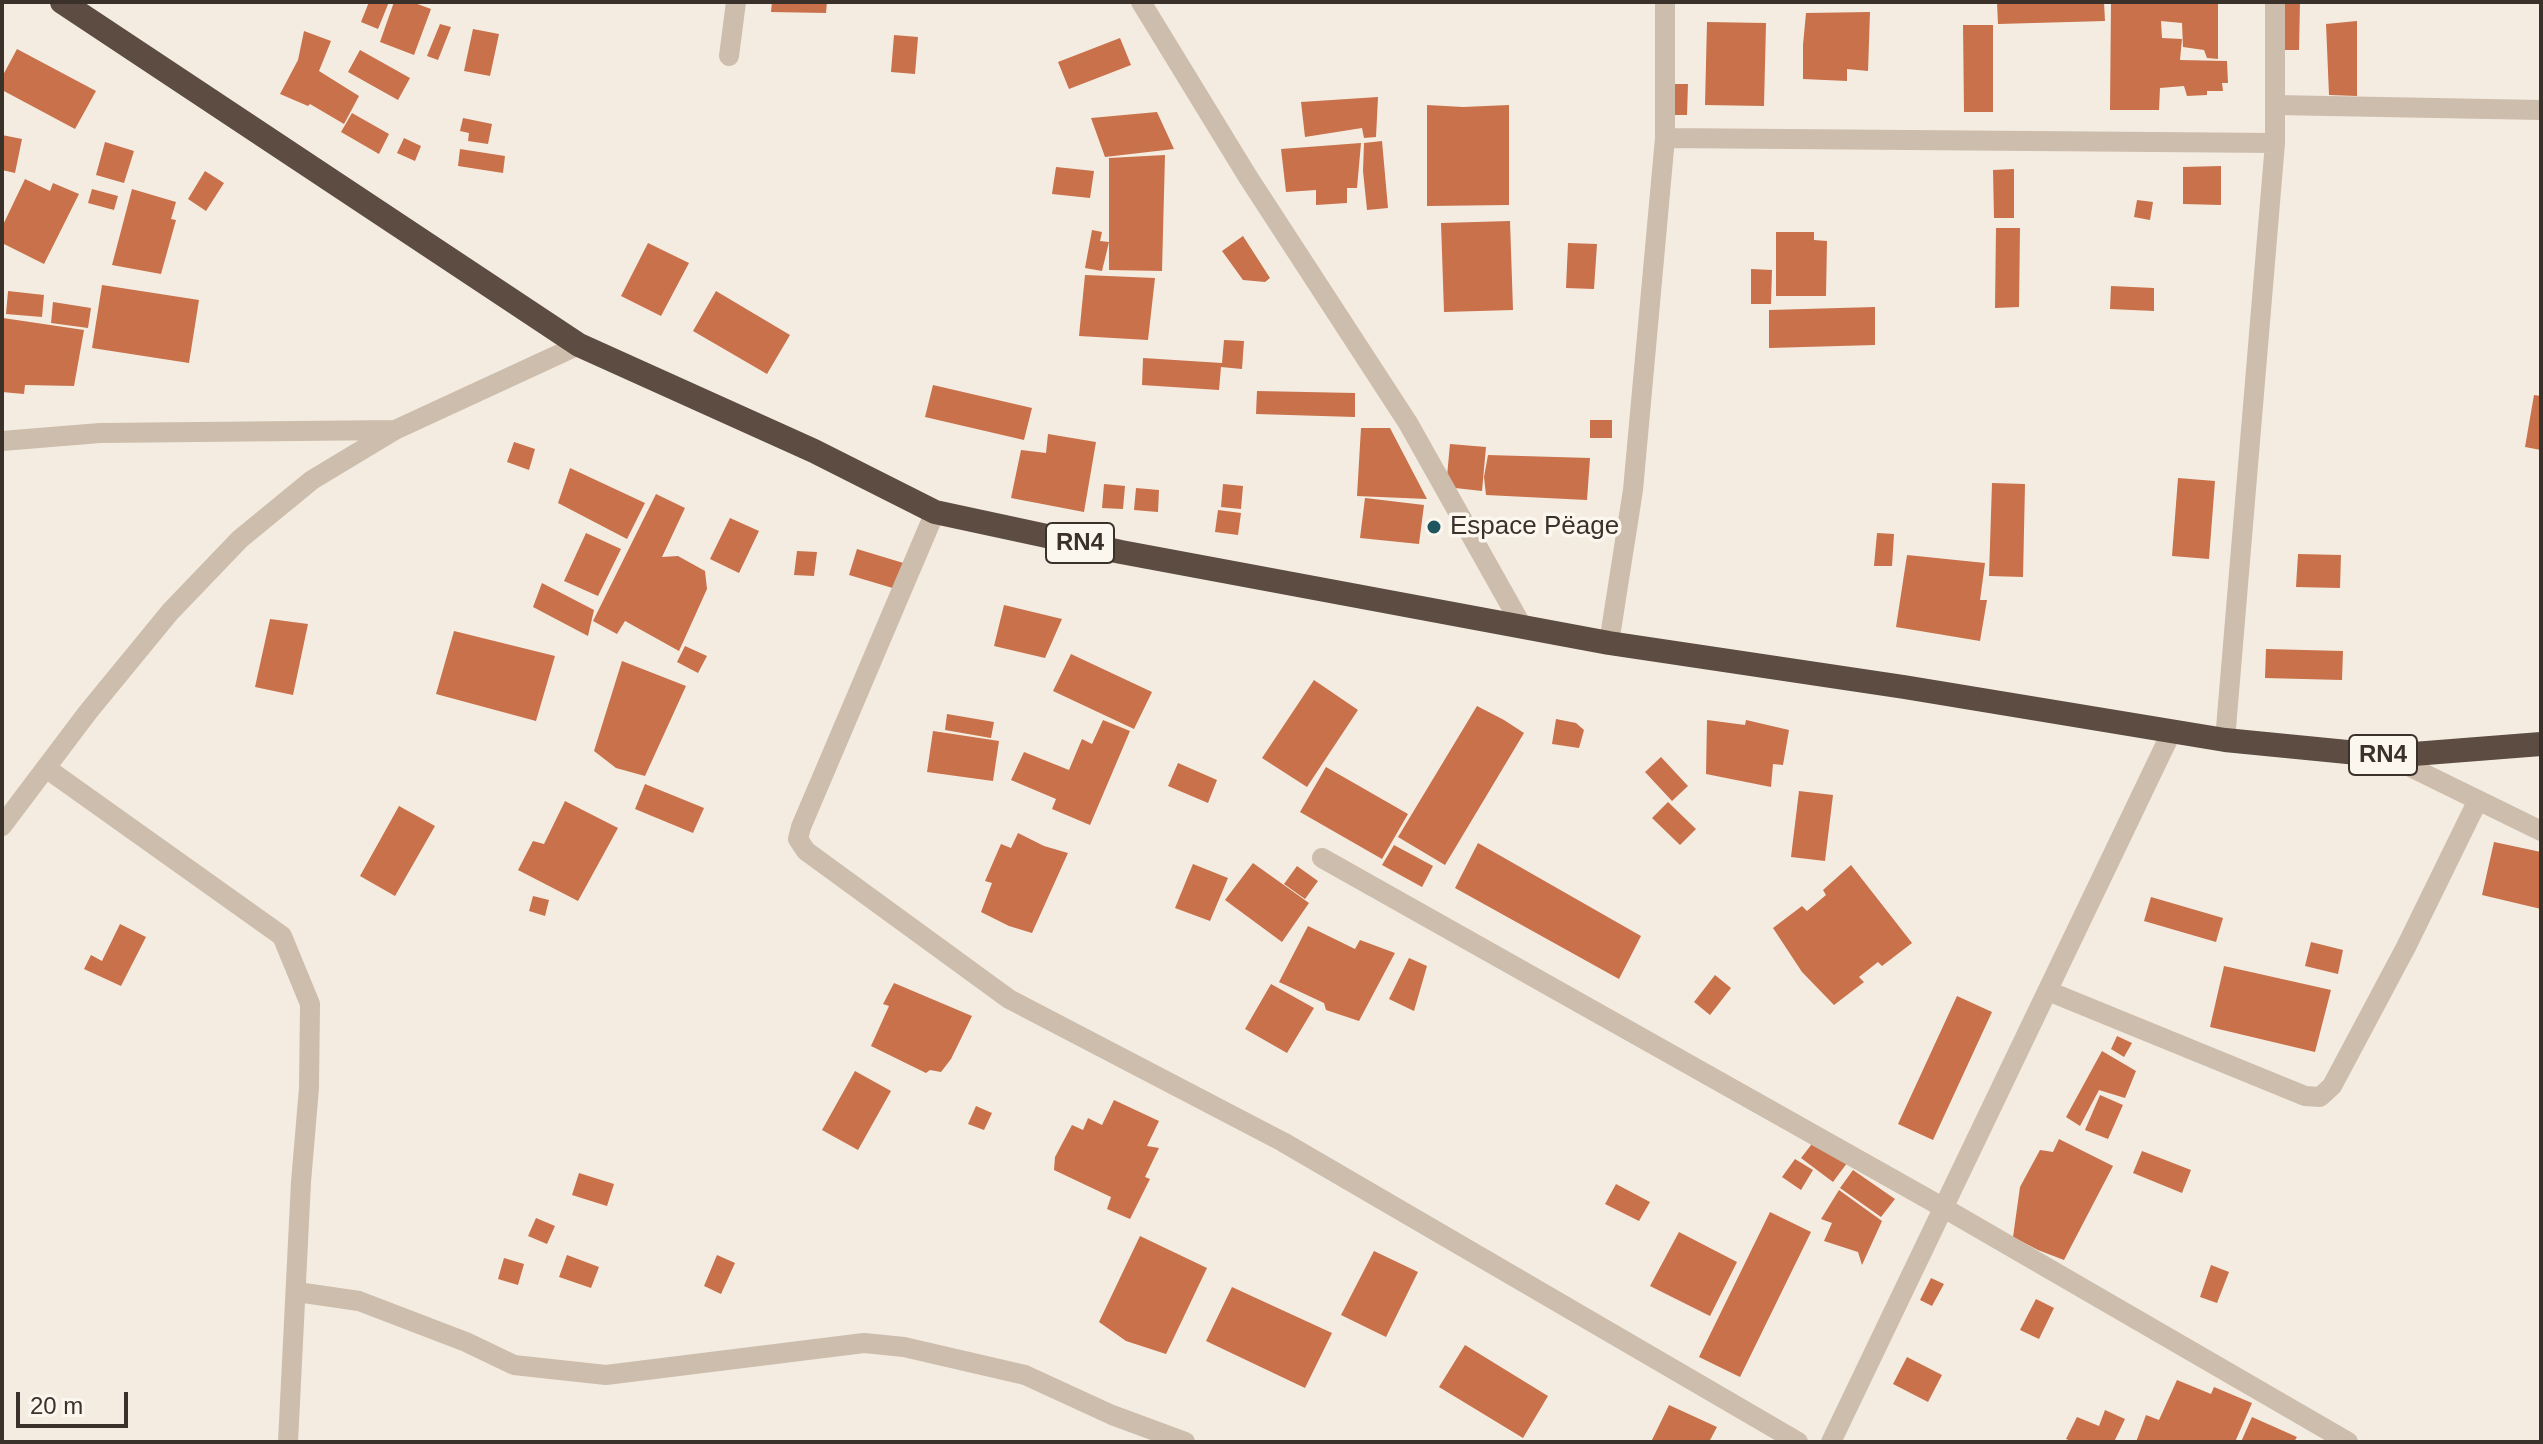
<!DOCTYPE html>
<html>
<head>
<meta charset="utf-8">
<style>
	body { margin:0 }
	#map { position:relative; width:2543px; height:1444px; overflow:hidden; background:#f4ece1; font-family:Helvetica,sans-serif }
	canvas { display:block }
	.frame { position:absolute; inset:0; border:4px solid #3b312b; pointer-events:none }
	.scale { position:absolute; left:16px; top:1392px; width:112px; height:36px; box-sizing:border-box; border:4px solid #3b312b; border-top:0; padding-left:10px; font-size:24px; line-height:28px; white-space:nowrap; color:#3b312b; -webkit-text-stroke:6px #fbf6ee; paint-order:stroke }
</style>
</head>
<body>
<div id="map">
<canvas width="2543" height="1444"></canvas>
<div class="frame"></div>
<div class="scale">20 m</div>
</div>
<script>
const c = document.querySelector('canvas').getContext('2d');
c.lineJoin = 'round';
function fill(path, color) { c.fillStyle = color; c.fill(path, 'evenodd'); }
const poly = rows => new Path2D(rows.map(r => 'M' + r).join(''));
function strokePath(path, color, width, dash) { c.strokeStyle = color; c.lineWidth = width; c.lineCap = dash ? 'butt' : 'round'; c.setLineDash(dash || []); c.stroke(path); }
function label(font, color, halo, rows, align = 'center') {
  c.font = font + ' Helvetica,sans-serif'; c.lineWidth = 7; c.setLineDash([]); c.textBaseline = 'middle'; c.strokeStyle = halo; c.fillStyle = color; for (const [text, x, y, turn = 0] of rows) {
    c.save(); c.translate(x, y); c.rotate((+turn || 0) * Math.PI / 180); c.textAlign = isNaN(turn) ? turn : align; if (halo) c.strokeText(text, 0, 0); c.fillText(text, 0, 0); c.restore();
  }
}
const building = poly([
	[369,2,389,2,378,29,361,22],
	[394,2,412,2,431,9,414,55,380,42],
	[772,2,827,2,826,13,771,12],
	[1997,2,2104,2,2105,21,1998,24],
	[2111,2,2218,2,2218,59,2207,58,2204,50,2183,47,2182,23,2161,21,2162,38,2182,39,2180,60,2227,61,2228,83,2222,83,2223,91,2207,91,2207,95,2187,96,2184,86,2160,88,2159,110,2110,110],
	[2271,2,2300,2,2299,50,2271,50],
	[1870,12,1868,71,1847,69,1847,81,1803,79,1803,45,1806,13],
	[2357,21,2357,96,2329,95,2326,24],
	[1707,22,1766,23,1764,106,1705,105],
	[440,24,451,27,438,60,427,56],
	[1963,25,1993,25,1993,112,1964,112],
	[473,29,499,34,490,76,464,71],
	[304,31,331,41,319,71,359,96,344,124,310,104,308,106,280,94,298,60],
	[894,35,918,37,915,74,891,72],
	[1120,38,1131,65,1069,89,1058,62],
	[17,49,96,91,75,129,2,90,2,77],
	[360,50,410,78,398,100,348,72],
	[1660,84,1688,84,1687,115,1661,115],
	[1378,97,1376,137,1364,138,1362,128,1305,137,1301,102],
	[1427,105,1463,107,1509,105,1509,205,1427,206],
	[1157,112,1174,149,1105,157,1091,118],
	[352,113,389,134,379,154,341,132],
	[463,118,492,124,488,144,468,141,469,133,460,131],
	[2,135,22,139,15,173,2,170],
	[404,138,421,146,415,161,397,153],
	[1382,141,1388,208,1367,210,1363,171,1364,143],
	[105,142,134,151,124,183,96,175],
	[1361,143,1357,188,1347,188,1347,203,1316,205,1316,190,1286,192,1281,149],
	[460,149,505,156,503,173,458,166],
	[1165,155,1162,271,1109,270,1109,158],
	[2221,166,2221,205,2183,204,2183,167],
	[1056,167,1094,171,1090,198,1052,194],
	[2014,169,2014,218,1994,218,1993,170],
	[205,171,224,183,206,211,188,199],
	[25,179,50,191,53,183,79,194,44,264,2,243,2,227],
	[92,189,118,196,114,210,88,203],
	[132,189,176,202,171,219,176,220,161,274,112,265],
	[2137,200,2153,202,2150,220,2134,217],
	[1510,221,1513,310,1444,312,1441,223],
	[1996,228,2020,228,2019,307,1995,308],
	[1092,230,1102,232,1100,241,1109,242,1102,271,1085,268],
	[1776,232,1814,232,1814,240,1827,241,1826,296,1776,296],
	[1243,236,1270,278,1265,282,1243,280,1222,251],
	[648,243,689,263,661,316,621,296],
	[1568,243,1597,244,1594,289,1566,288],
	[1751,269,1772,270,1771,304,1751,304],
	[1085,275,1155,278,1148,340,1079,336],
	[102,285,199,300,189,363,92,348],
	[2111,286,2154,288,2154,311,2110,309],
	[8,291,44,295,42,317,6,314],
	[716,291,790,335,767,374,693,331],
	[53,302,91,308,88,328,51,323],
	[1875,307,1875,345,1769,348,1769,310],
	[3,318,84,330,74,386,25,385,24,394,2,392],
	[1224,340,1244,341,1242,369,1221,367,1219,390,1142,385,1143,358,1222,363],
	[933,385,1032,408,1024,440,925,417],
	[1257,391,1355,393,1355,417,1256,414],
	[2534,395,2541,396,2541,450,2525,447],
	[1590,420,1612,420,1612,438,1590,438],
	[1361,428,1390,428,1427,499,1357,496],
	[1048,434,1096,442,1084,512,1011,498,1021,450,1046,453],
	[514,442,535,449,529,470,507,462],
	[1450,444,1486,447,1482,491,1446,487],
	[1488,455,1590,458,1587,500,1486,495,1484,477],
	[570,468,645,503,627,539,558,503],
	[2178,478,2215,481,2209,559,2172,556],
	[1992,483,2025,484,2023,577,1989,576],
	[1104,484,1125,486,1123,509,1102,508],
	[1223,484,1243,486,1241,509,1221,507],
	[1136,488,1159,490,1158,512,1134,510],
	[656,494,685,508,662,557,678,556,705,571,707,589,679,651,625,621,617,634,593,621],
	[1365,498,1424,505,1419,544,1360,538],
	[1218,510,1241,513,1238,535,1215,532],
	[730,518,759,531,739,573,710,559],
	[586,533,621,549,598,596,564,581],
	[1877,533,1894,534,1892,566,1874,566],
	[857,549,910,565,906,592,849,575],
	[797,551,817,552,814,576,794,575],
	[2298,554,2341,555,2340,588,2296,587],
	[1907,555,1985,563,1980,600,1987,600,1980,641,1896,627],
	[542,583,594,610,588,636,533,607],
	[1004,605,1062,619,1045,658,994,646],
	[270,619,308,624,293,695,255,687],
	[454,631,555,656,536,721,436,694],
	[685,646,707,656,698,673,677,662],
	[2266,649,2343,651,2342,680,2265,678],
	[1071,654,1152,692,1134,729,1053,691],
	[622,661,686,686,645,776,616,768,594,751],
	[1314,680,1358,710,1307,787,1262,758],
	[1477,706,1504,720,1524,733,1445,865,1398,837],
	[947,714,994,722,991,738,945,730],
	[1556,719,1576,723,1584,730,1579,748,1552,744],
	[1103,720,1130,731,1090,825,1052,809,1056,799,1011,780,1024,752,1069,770,1082,739,1092,744],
	[1707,720,1745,725,1746,720,1789,730,1783,765,1773,764,1771,787,1706,774],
	[933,731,999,741,993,781,927,772],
	[1661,757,1688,786,1672,801,1645,772],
	[1178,763,1217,780,1208,803,1168,786],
	[1326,767,1408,814,1382,859,1300,812],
	[645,784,704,808,693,833,635,809],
	[1799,791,1833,795,1825,861,1791,857],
	[565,801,618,828,578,901,518,870,533,841,544,844],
	[1668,802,1696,829,1680,845,1652,818],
	[399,806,435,826,395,896,360,876],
	[1018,833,1044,846,1068,853,1032,933,1009,926,981,912,992,883,985,881,1001,844,1011,848],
	[2494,842,2541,852,2541,909,2482,895],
	[1478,843,1641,936,1619,979,1455,888],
	[1394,845,1433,866,1422,887,1382,865],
	[1253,863,1309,903,1282,942,1225,900],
	[1193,864,1228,878,1210,921,1175,908],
	[1851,865,1912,943,1882,966,1878,962,1859,977,1864,982,1834,1005,1802,972,1773,928,1802,906,1807,911,1826,895,1823,890],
	[1297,866,1318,881,1305,899,1284,884],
	[533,896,549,900,545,916,529,911],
	[2151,897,2223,918,2216,942,2144,921],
	[120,924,146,937,121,986,84,969,91,955,102,961],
	[1308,926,1355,949,1360,940,1395,953,1359,1021,1326,1010,1324,1003,1279,982],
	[2311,942,2343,950,2338,974,2305,966],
	[1409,958,1427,966,1414,1011,1389,999],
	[2224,966,2331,990,2315,1052,2210,1027],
	[1715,975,1731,988,1710,1015,1694,1002],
	[894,983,972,1016,951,1059,941,1072,930,1070,926,1073,871,1046,889,1006,883,1004],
	[1271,984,1314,1008,1287,1053,1245,1029],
	[1957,996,1992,1012,1933,1140,1898,1124],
	[2117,1036,2132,1043,2124,1057,2111,1049],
	[2102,1051,2136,1071,2125,1098,2099,1090,2080,1126,2066,1117],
	[855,1071,891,1091,858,1150,822,1130],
	[2100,1095,2123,1105,2108,1139,2085,1130],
	[1114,1100,1159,1121,1147,1146,1159,1148,1145,1177,1150,1179,1130,1219,1107,1209,1111,1197,1054,1170,1055,1157,1072,1125,1083,1130,1088,1118,1102,1125],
	[976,1106,992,1113,984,1130,968,1124],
	[1818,1136,1850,1159,1833,1182,1801,1158],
	[2059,1139,2113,1166,2064,1260,2038,1250,2013,1237,2020,1187,2040,1150,2053,1152],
	[2142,1151,2191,1170,2182,1193,2133,1173],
	[1795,1159,1813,1170,1801,1190,1782,1177],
	[1853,1170,1895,1199,1881,1217,1840,1188],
	[579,1173,614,1184,607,1206,572,1195],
	[1616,1184,1650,1202,1639,1221,1605,1204],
	[1839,1190,1882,1221,1862,1265,1858,1252,1824,1241,1832,1223,1821,1219],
	[1770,1212,1811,1232,1740,1377,1699,1357],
	[536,1218,555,1226,547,1244,528,1236],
	[1679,1232,1737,1262,1710,1316,1650,1286],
	[1140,1236,1207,1268,1166,1354,1126,1341,1099,1322],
	[1374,1251,1418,1272,1386,1337,1341,1315],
	[567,1255,599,1267,591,1288,559,1277],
	[717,1255,735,1263,721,1294,704,1286],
	[504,1258,524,1264,518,1285,498,1279],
	[2211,1265,2229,1272,2217,1303,2200,1297],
	[1931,1278,1944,1284,1932,1306,1920,1300],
	[1232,1287,1332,1333,1305,1388,1206,1341],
	[2036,1299,2054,1308,2039,1339,2020,1330],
	[1465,1345,1548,1396,1523,1438,1439,1387],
	[1907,1357,1942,1375,1928,1402,1893,1384],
	[2177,1380,2211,1394,2214,1387,2252,1403,2235,1442,2136,1442,2146,1415,2159,1420],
	[1669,1405,1717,1427,1709,1442,1651,1442],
	[2105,1410,2125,1419,2114,1442,2074,1442,2066,1439,2077,1417,2099,1426],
	[2252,1417,2297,1437,2294,1442,2241,1442]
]);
const minor = poly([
	[1141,2,1248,177,1408,423,1522,626],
	[729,56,736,2],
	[2276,105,2541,110],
	[1665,138,2275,143],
	[2,441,100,433,395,430],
	[935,512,801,827,798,839,806,851,1009,999,1283,1142,1798,1442],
	[1609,643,1633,490,1665,138,1665,2],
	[2225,740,2275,143,2275,2],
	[2388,756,2541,831],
	[46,768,282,936,310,1004,309,1088,301,1182,288,1442],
	[2,826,88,712,170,612,240,539,312,480,395,430,579,345],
	[1322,858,1944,1208,2348,1442],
	[2048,991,2305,1096,2320,1097,2332,1086,2406,947,2478,800],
	[297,1292,359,1301,466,1342,514,1365,606,1375,864,1343,904,1347,1025,1375,1112,1415,1185,1442],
	[1831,1442,2172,731]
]);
const highway = poly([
	[62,2,579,345,814,451,935,512,1121,552,1609,643,1904,687,2225,740,2388,756,2541,744]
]);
const markers = [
	[1434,527,8,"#1f555e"]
];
const shields = [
	[1080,543,68],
	[2383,755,68]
];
const shieldNames = [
	["RN4",1080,543],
	["RN4",2383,755]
];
const poiNames = [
	["Espace Pëage",1450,527]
];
fill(building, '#c8714a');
strokePath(minor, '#cdbdac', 20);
strokePath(highway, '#5c4c42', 24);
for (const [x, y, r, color] of markers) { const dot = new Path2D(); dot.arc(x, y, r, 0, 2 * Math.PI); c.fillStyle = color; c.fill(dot); strokePath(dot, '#fbf6ee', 3); }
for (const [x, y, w] of shields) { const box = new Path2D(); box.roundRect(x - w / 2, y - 20, w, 40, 6); c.fillStyle = '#fbf6ee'; c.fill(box); strokePath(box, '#3b312b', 2); }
label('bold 24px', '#3b312b', null, shieldNames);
label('26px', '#3b312b', '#fbf6ee', poiNames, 'left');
</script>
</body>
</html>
